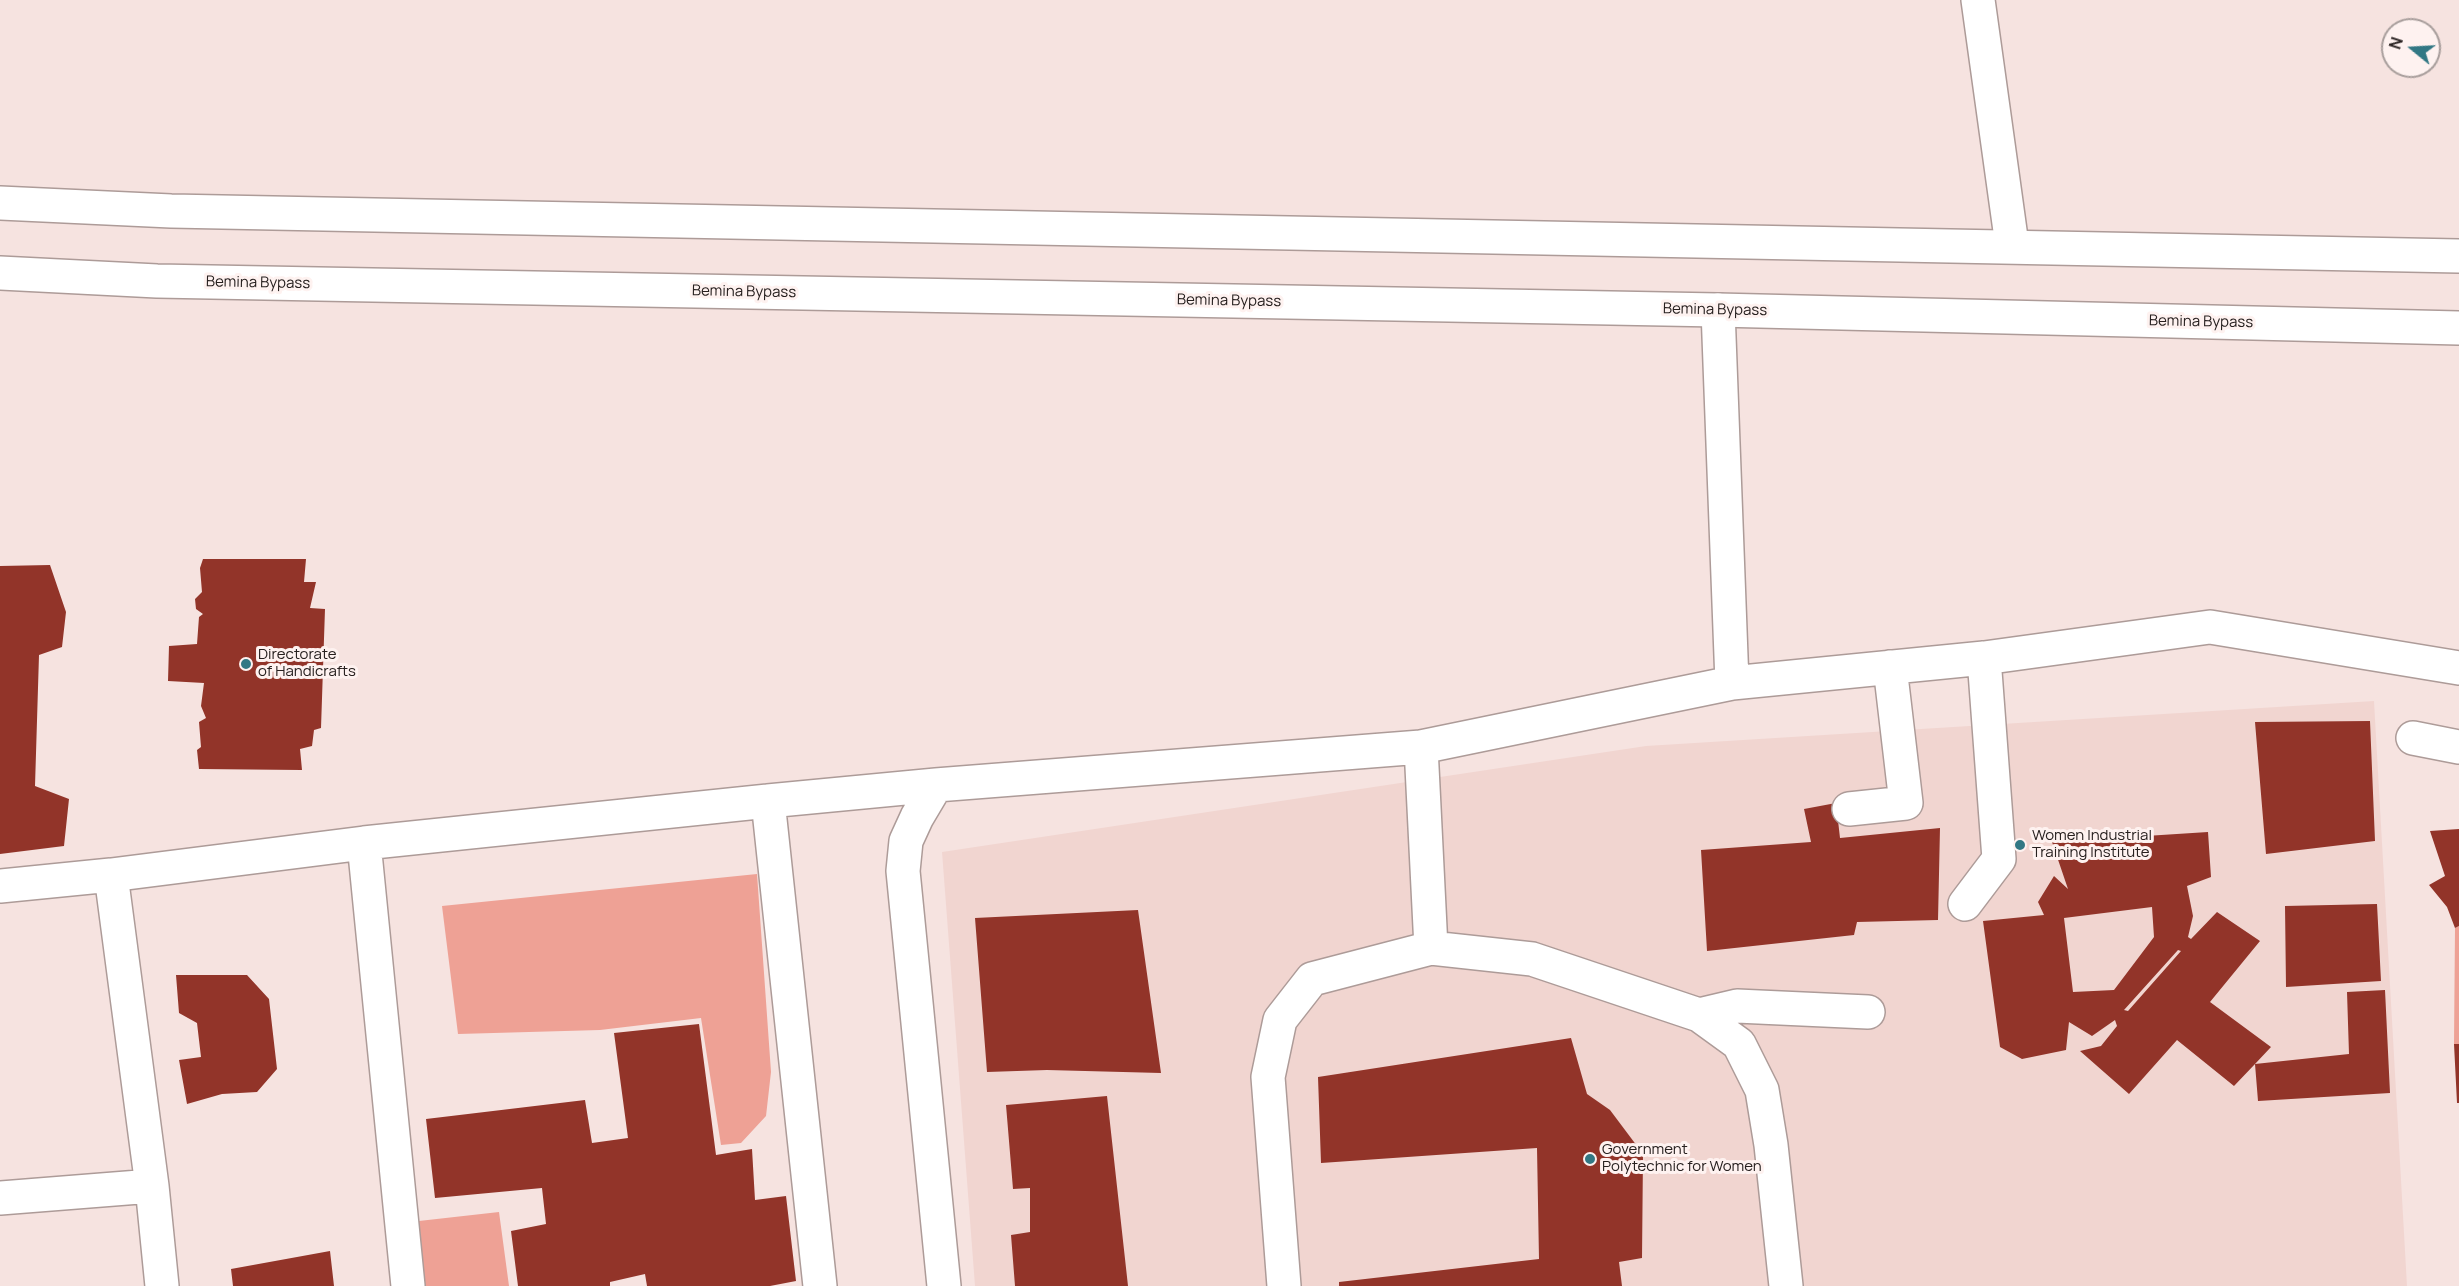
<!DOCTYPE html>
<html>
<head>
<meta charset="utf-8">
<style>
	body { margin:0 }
	#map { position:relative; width:2459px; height:1286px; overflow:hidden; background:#f6e3e0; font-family:Manrope,sans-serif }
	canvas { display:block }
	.north { position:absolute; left:2381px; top:18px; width:60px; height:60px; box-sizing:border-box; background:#fef2f0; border:2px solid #a89e9c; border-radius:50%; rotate:288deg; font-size:16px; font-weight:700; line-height:24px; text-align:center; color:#27201f }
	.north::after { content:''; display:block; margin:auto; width:21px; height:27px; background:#327884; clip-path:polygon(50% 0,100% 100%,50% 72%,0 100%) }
</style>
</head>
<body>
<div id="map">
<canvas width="2459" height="1286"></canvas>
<div class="north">N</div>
</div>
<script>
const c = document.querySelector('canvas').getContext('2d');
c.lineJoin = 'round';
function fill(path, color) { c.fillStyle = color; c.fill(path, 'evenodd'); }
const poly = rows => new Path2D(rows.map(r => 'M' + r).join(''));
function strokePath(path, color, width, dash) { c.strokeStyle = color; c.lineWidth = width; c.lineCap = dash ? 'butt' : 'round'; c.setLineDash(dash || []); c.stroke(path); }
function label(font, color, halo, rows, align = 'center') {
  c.font = font + ' Manrope,sans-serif'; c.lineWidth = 6; c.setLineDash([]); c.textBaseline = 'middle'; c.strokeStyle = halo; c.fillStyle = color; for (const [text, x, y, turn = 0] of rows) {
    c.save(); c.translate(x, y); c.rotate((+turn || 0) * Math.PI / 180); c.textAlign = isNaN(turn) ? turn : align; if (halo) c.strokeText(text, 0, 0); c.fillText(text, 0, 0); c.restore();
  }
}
const built = poly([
	[2374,701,2407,1286,975,1286,942,852,1646,746]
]);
const green = poly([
	[757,874,771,1072,766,1116,741,1143,721,1145,701,1018,600,1030,458,1034,442,906],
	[2459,926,2459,1044,2454,1044,2455,928],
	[499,1212,509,1286,416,1286,410,1222]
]);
const building = poly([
	[203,559,306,559,304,582,316,582,310,608,325,609,321,728,314,730,312,746,300,749,302,770,199,769,197,750,201,747,199,722,206,718,201,706,204,683,168,681,169,646,197,644,199,617,203,614,196,609,195,599,202,592,200,568],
	[50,565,66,612,62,647,39,655,35,786,69,799,64,846,0,854,0,566],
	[2370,721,2375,841,2266,854,2255,722],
	[1836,803,1840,838,1940,828,1938,920,1857,922,1854,935,1707,951,1701,850,1811,842,1804,809],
	[2459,829,2459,926,2455,928,2447,907,2429,885,2445,876,2430,831],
	[2208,832,2211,877,2187,886,2193,916,2188,937,2191,939,2217,912,2260,941,2210,1002,2271,1047,2255,1064,2234,1086,2177,1040,2129,1094,2080,1051,2101,1046,2117,1026,2115,1020,2092,1036,2069,1022,2066,1050,2022,1059,2000,1047,1983,921,2044,915,2038,902,2054,876,2068,889,2052,842],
	[2152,907,2154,937,2114,990,2073,992,2064,918],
	[2178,950,2181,951,2128,1011,2124,1010],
	[2377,904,2381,981,2286,987,2285,906],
	[1138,910,1161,1073,1047,1070,987,1072,975,918],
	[176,975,247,975,269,999,277,1069,257,1092,222,1094,187,1104,179,1060,201,1057,197,1023,179,1013],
	[2385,990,2390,1093,2258,1101,2255,1064,2349,1054,2347,992],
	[699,1024,716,1155,752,1149,755,1200,786,1196,796,1281,770,1286,647,1286,645,1274,610,1282,610,1286,518,1286,511,1231,546,1224,542,1188,435,1198,426,1119,585,1100,592,1143,628,1138,614,1033],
	[1571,1038,1587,1094,1610,1110,1643,1154,1642,1258,1619,1262,1622,1286,1339,1286,1339,1282,1539,1259,1537,1148,1321,1163,1318,1077],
	[2454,1044,2459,1044,2459,1103,2457,1103],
	[1107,1096,1128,1286,1015,1286,1011,1235,1030,1232,1030,1188,1013,1189,1006,1105],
	[330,1251,334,1286,233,1286,231,1269]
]);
const minor = poly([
	[1978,0,2012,245],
	[1718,310,1732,683],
	[2413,738,2459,747],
	[1421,747,1431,948],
	[936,785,917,817,906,841,903,871,944,1286],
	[768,801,820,1286],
	[1849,809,1906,803,1890,667],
	[364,843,408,1286],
	[111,875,152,1186,162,1286],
	[0,886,111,875,364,843,768,801,936,785,1421,747,1732,683,1984,658,2210,627,2459,668],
	[1965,904,1999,859,1984,658],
	[1699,1015,1737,1006,1868,1012],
	[0,1198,152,1186],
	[1284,1286,1268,1077,1280,1020,1312,979,1431,948,1532,959,1699,1015,1739,1044,1762,1090,1771,1145,1786,1286]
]);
const highway = poly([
	[0,203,171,211,2459,256],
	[0,273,157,281,1718,310,2459,328]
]);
const markers = [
	[246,664,6,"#327884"],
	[2020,845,6,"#327884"],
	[1590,1159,6,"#327884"]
];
const streetNames = [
	["Bemina Bypass",258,283,1],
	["Bemina Bypass",744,292,1],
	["Bemina Bypass",1229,301,1],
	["Bemina Bypass",1715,310,1],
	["Bemina Bypass",2201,322,1]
];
const poiNames = [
	["Directorate",258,655],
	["of Handicrafts",258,672],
	["Women Industrial",2032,836],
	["Training Institute",2032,853],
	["Government",1602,1150],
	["Polytechnic for Women",1602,1167]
];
fill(built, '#f1d5d0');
fill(green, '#eea195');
fill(building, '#923429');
strokePath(minor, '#ad9b98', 36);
strokePath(highway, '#ad9b98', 36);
strokePath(minor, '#fff', 33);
strokePath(highway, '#fff', 33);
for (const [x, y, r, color] of markers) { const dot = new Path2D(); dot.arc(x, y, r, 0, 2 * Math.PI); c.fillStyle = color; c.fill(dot); strokePath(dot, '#fef2f0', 2); }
label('15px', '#27201f', '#fef2f0', streetNames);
label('15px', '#27201f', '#fef2f0', poiNames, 'left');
</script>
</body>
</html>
